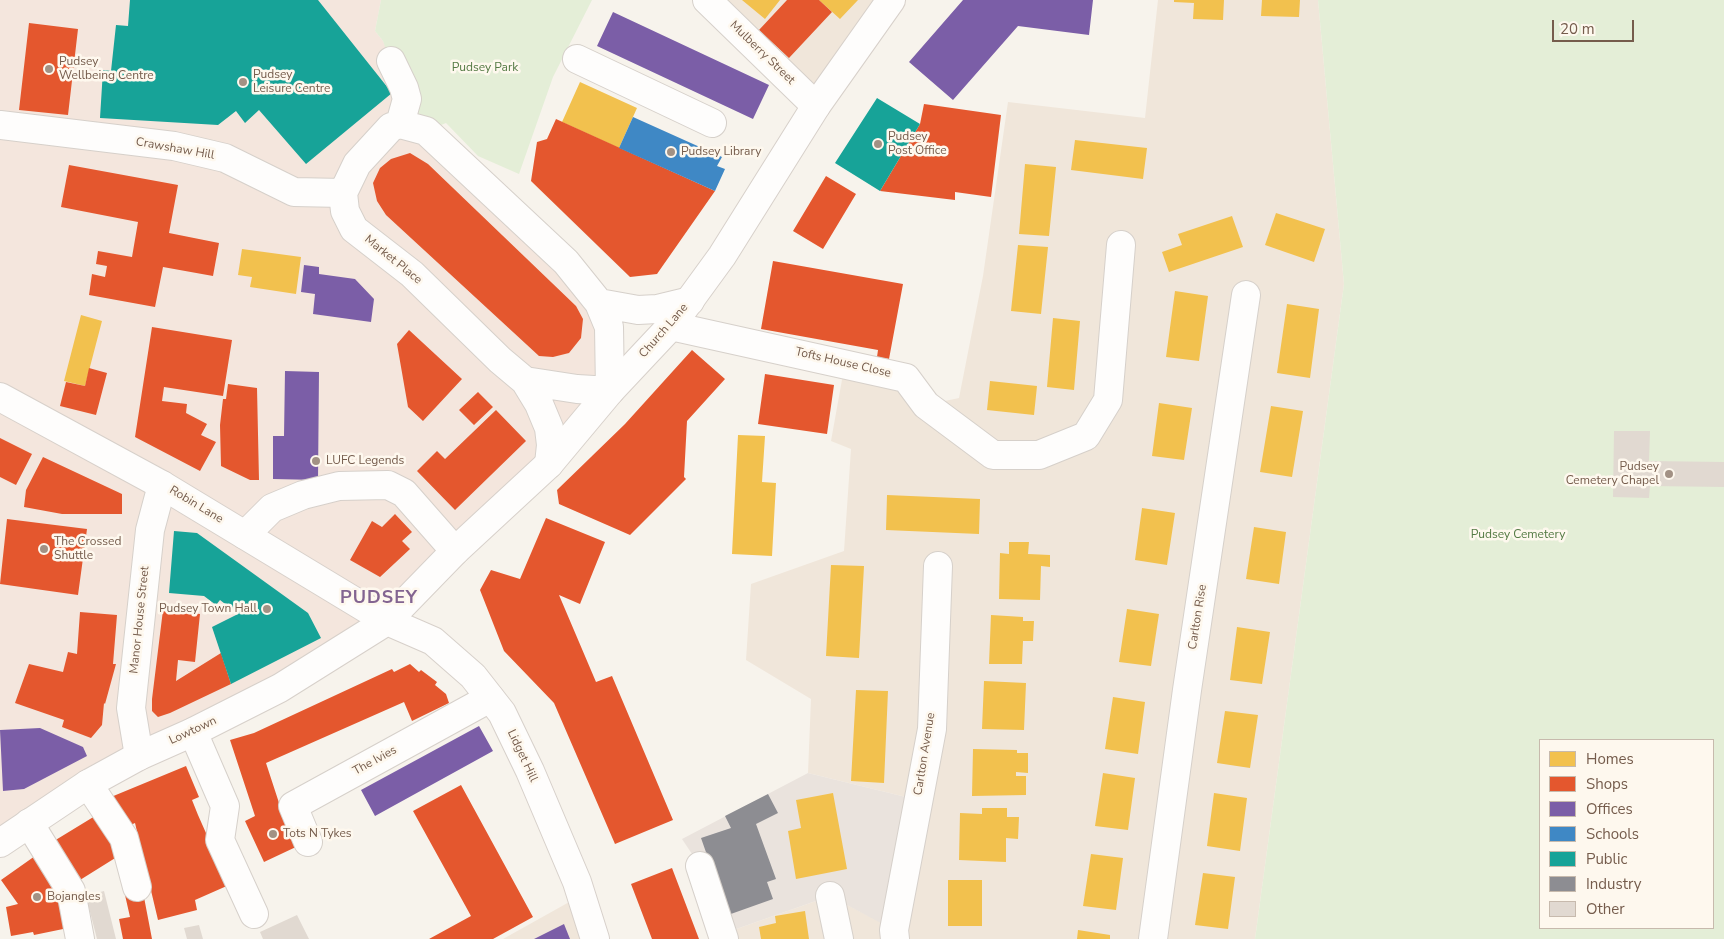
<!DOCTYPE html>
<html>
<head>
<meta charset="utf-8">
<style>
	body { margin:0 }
	#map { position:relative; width:1724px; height:939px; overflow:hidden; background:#f7f3ec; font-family:"Nunito Sans",sans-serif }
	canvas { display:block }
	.legend { position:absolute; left:1539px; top:739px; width:175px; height:190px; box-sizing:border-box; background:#fef8ee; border:1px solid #c7baad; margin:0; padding:6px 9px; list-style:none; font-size:15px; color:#755c4c }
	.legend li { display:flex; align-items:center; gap:10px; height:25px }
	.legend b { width:25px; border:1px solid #c7baad }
	.scale { position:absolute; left:1552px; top:20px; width:82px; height:22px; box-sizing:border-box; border:2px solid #755c4c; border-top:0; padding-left:6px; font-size:15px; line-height:18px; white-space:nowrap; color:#755c4c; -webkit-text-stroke:4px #fef8ee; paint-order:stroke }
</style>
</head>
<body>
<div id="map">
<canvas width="1724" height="939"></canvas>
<ul class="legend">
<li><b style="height:14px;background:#f2c14e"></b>Homes</li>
<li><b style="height:14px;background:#e4572e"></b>Shops</li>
<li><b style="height:14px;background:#7b5ea7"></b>Offices</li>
<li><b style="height:14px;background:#3f88c5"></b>Schools</li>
<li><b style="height:14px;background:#17a398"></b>Public</li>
<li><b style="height:14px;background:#8d8d92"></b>Industry</li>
<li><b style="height:14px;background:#e1d9d1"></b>Other</li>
</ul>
<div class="scale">20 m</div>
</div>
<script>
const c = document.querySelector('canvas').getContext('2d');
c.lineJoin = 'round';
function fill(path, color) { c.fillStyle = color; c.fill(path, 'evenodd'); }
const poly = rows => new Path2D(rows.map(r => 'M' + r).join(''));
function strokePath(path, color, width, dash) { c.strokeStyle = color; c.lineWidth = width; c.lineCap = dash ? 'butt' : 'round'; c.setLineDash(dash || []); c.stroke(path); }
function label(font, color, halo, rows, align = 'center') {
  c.font = font + ' "Nunito Sans",sans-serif'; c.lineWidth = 5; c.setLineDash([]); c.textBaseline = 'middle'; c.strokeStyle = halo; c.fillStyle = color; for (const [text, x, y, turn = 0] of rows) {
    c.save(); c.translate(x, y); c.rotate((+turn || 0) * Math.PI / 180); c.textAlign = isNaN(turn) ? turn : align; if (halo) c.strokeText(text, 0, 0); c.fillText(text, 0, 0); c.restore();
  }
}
const residential = poly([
	[707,0,891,0,816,106],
	[1158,0,1318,0,1344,284,1255,939,724,939,722,934,830,896,894,929,918,800,808,773,811,699,746,660,751,584,844,551,851,449,831,441,845,363,906,378,926,405,959,398,983,276,1008,102,1145,118],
	[580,896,595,939,503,939]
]);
const commercial = poly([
	[0,0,381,0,375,31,383,41,404,88,599,303,610,391,387,621,0,843]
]);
const industrial = poly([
	[808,773,918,800,894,930,830,896,722,934,700,866,682,839]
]);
const green = poly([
	[381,0,592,0,553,77,519,174,478,156,446,123,426,131,412,126,383,41,375,31],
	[1318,0,1724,0,1724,939,1255,939,1344,284],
	[1540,740,1713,740,1713,928,1540,928]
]);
const homes = poly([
	[742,0,780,0,765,19],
	[819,0,858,0,840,19],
	[1174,0,1224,0,1223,20,1193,19,1194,3,1174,2],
	[1262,0,1300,0,1299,17,1261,16],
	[580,82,637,108,619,148,562,122],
	[1075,140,1147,148,1143,179,1071,170],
	[1025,164,1056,167,1049,236,1019,234],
	[1276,213,1325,229,1314,262,1265,245],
	[1232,216,1243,247,1169,272,1162,252,1182,245,1178,234],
	[1018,245,1048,247,1041,314,1011,311],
	[242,249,301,257,296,294,250,287,252,277,238,275],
	[1175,291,1208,296,1199,361,1166,357],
	[1287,304,1319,309,1310,378,1277,373],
	[81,315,102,321,85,386,64,381],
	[1053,318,1080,321,1074,390,1047,387],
	[990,381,1037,386,1034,415,987,410],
	[1159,403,1192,408,1184,460,1152,456],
	[1271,406,1303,411,1292,477,1260,472],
	[738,435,765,436,762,482,776,483,772,556,732,554],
	[887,495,980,499,979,534,886,530],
	[1142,508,1175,513,1167,565,1135,560],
	[1254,527,1286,532,1279,584,1246,579],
	[1009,542,1029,542,1028,554,1050,555,1050,567,1041,566,1040,600,999,599,1000,553,1009,554],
	[831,565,864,566,859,658,826,656],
	[1127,609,1159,614,1151,666,1119,662],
	[991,615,1023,617,1023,621,1034,621,1033,641,1023,641,1022,664,989,664],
	[1237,627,1270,632,1262,684,1230,680],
	[984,681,1026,683,1024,730,982,729],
	[856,690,888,691,884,783,851,781],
	[1113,697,1145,702,1138,754,1105,749],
	[1225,711,1258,715,1250,768,1217,763],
	[973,749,1017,750,1017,753,1028,753,1028,773,1016,772,1016,776,1026,776,1026,795,972,796],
	[1103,773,1135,778,1128,830,1095,826],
	[833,793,847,869,796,879,788,831,801,828,796,800],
	[1214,793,1247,798,1240,851,1207,846],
	[982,808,1007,808,1007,817,1019,817,1018,839,1006,838,1006,862,959,860,960,813,982,814],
	[1091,854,1123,858,1116,910,1083,906],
	[1203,873,1235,877,1228,929,1195,925],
	[948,880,982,880,982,926,948,926],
	[805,911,809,939,761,939,759,927,776,923,775,916],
	[1078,930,1110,935,1110,939,1077,939]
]);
const shops = poly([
	[787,0,819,0,832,12,789,58,759,30],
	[29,23,78,29,68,115,19,110],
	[924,104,1001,115,991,197,955,192,955,200,880,191,920,124],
	[556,119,715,191,657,274,630,277,531,181,537,142,547,139],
	[410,153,428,164,576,306,583,319,581,338,569,353,553,357,539,356,386,215,377,201,373,183,380,168,391,159],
	[69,165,178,185,169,233,219,243,213,276,163,267,155,307,89,295,92,274,105,277,107,266,96,264,98,251,132,257,138,222,61,207],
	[826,176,856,194,823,249,793,231],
	[773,261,903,284,889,359,877,357,878,350,761,329],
	[152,327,232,340,223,396,164,387,162,401,187,404,186,413,207,424,201,435,216,442,200,471,135,437],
	[409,330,462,379,423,421,408,407,397,344],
	[692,350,725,379,687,421,684,477,686,479,630,535,559,504,557,490,625,424],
	[89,368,107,373,96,415,60,406,66,382,85,386],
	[765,374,834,385,827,434,758,424],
	[228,384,257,388,259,480,250,480,221,466,220,425,223,399,226,399],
	[478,392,493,407,474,425,459,410],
	[496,410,526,441,455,510,417,471,437,451,445,459],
	[0,438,32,454,16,485,0,477],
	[43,457,122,494,122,514,62,514,24,507,26,490],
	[395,514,412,532,402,541,410,549,380,577,350,560,372,521,382,527],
	[546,518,605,542,580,604,559,595,596,682,612,676,673,820,615,844,554,703,504,651,480,590,491,570,520,579],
	[7,519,87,529,78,595,0,584],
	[163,610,200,614,195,662,178,660,176,681,221,653,231,684,170,713,158,717,152,711,152,699],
	[80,612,117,615,113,664,116,664,105,704,104,703,102,725,91,738,62,727,64,720,15,703,29,664,63,672,68,652,77,654],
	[410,664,419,672,421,670,437,682,435,685,446,694,449,703,412,721,404,702,266,763,281,809,298,846,264,862,245,821,255,816,230,740,254,733,392,669,394,672],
	[186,766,199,797,192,800,198,815,229,885,195,900,197,910,158,920,135,823,124,828,111,797],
	[461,785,533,917,493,939,429,939,471,916,413,811],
	[95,816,120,855,80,880,54,841],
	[35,856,60,890,68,928,34,935,33,932,11,936,6,907,18,904,1,880],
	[672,868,699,939,652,939,631,884],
	[143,892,152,939,123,939,119,919,130,917,125,895]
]);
const offices = poly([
	[963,0,1093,0,1089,35,1018,26,953,100,909,62],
	[613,12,769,85,753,119,597,46],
	[304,265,319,267,319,274,355,279,374,299,371,322,313,314,315,294,301,292],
	[285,371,319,372,318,480,273,479,273,436,284,436],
	[479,726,493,751,375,816,361,790],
	[40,728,83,747,87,756,24,789,3,791,0,730],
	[564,924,570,939,534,939]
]);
const schools = poly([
	[633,117,722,157,717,166,725,169,715,191,619,148]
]);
const public = poly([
	[130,0,318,0,392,93,306,164,259,110,245,123,236,111,218,125,100,118,103,70,111,71,116,25,128,26],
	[877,98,920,124,880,191,835,163],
	[174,531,197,533,308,613,321,638,231,684,212,627,238,614,220,600,216,605,204,596,169,593]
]);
const industry = poly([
	[768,794,778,813,756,824,776,879,767,882,773,899,728,915,701,838,731,828,725,816]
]);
const building = poly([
	[1614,431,1650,431,1649,461,1724,462,1724,487,1650,486,1649,498,1613,497],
	[104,891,116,939,97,939,86,896],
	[297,915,309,939,263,939,260,932],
	[199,925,203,939,187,939,184,928]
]);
const street = poly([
	[707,0,816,106],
	[577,59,712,123],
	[391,61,404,88,407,99,400,124],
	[0,125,174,146,225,158,294,192,343,193],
	[599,303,638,310,657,309,690,301],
	[671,326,906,378,926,405,993,455,1039,455,1086,436,1108,400,1121,245],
	[525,381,577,389,610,391,609,327,599,303,566,262,426,131,400,124,391,127,357,164,343,193,345,211,354,229,412,274,500,360,525,381,539,404,549,428,551,445,549,464],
	[245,535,272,508,303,495,339,486,388,485,404,493,455,551],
	[193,732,225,806,220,840,254,914],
	[139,756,131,708,150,530,162,485],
	[88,784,124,838,137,887],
	[29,823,71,891,80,939],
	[308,842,293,806,490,698],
	[700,866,724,939],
	[830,896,839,939],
	[895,939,894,930,932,729,938,566],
	[1153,939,1187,690,1246,295]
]);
const secondary = poly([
	[0,397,162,485,387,621,433,641,473,676,502,713,530,771,577,882,595,939],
	[0,843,88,784,139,756,193,732,280,688,387,621,455,551,549,464,610,391,671,326,722,256,816,106,891,0]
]);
const markers = [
	[49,69,5,"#a29184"],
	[243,82,5,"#a29184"],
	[878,144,5,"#a29184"],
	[671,152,5,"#a29184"],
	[316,461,5,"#a29184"],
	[1669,474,5,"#a29184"],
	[44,549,5,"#a29184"],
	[267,609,5,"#a29184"],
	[273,834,5,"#a29184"],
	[37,897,5,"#a29184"]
];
const streetNames = [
	["Mulberry Street",762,53,44],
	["Crawshaw Hill",175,149,10],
	["Market Place",393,260,39],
	["Church Lane",664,331,-49],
	["Tofts House Close",843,363,13],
	["Robin Lane",196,505,31],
	["Carlton Rise",1198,617,-81],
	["Manor House Street",140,620,-84],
	["Lowtown",193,731,-25],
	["Carlton Avenue",925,754,-81],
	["Lidget Hill",522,756,65],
	["The Ivies",375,761,-29]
];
const poiNames = [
	["Pudsey",59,62],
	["Wellbeing Centre",59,76],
	["Pudsey",253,75],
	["Leisure Centre",253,89],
	["Pudsey",888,137],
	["Post Office",888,151],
	["Pudsey Library",681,152],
	["LUFC Legends",326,461],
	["Pudsey",1659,467,"right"],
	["Cemetery Chapel",1659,481,"right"],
	["The Crossed",54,542],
	["Shuttle",54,556],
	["Pudsey Town Hall",257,609,"right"],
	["Tots N Tykes",283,834],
	["Bojangles",47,897]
];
const parkNames = [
	["Pudsey Park",485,68],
	["Pudsey Cemetery",1518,535]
];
const districtNames = [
	["PUDSEY",379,599]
];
fill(residential, '#f0e6da');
fill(commercial, '#f4e6dd');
fill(industrial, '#eae3dd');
fill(green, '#e4eed7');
fill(homes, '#f2c14e');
fill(shops, '#e4572e');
fill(offices, '#7b5ea7');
fill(schools, '#3f88c5');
fill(public, '#17a398');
fill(industry, '#8d8d92');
fill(building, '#e1d9d1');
strokePath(street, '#d6d0ca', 30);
strokePath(secondary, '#d7d0ca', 30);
strokePath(street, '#fefdfc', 28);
strokePath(secondary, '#fefdfc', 28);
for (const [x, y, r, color] of markers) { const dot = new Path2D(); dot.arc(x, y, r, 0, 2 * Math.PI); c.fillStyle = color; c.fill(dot); strokePath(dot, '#fef8ee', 2); }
label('12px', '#755c4c', '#fef8ee', streetNames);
label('12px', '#755c4c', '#fef8ee', poiNames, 'left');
label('12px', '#547a44', '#fef8ee', parkNames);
c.letterSpacing = '1px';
label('bold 18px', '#836491', '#fef8ee', districtNames);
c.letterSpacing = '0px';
</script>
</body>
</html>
